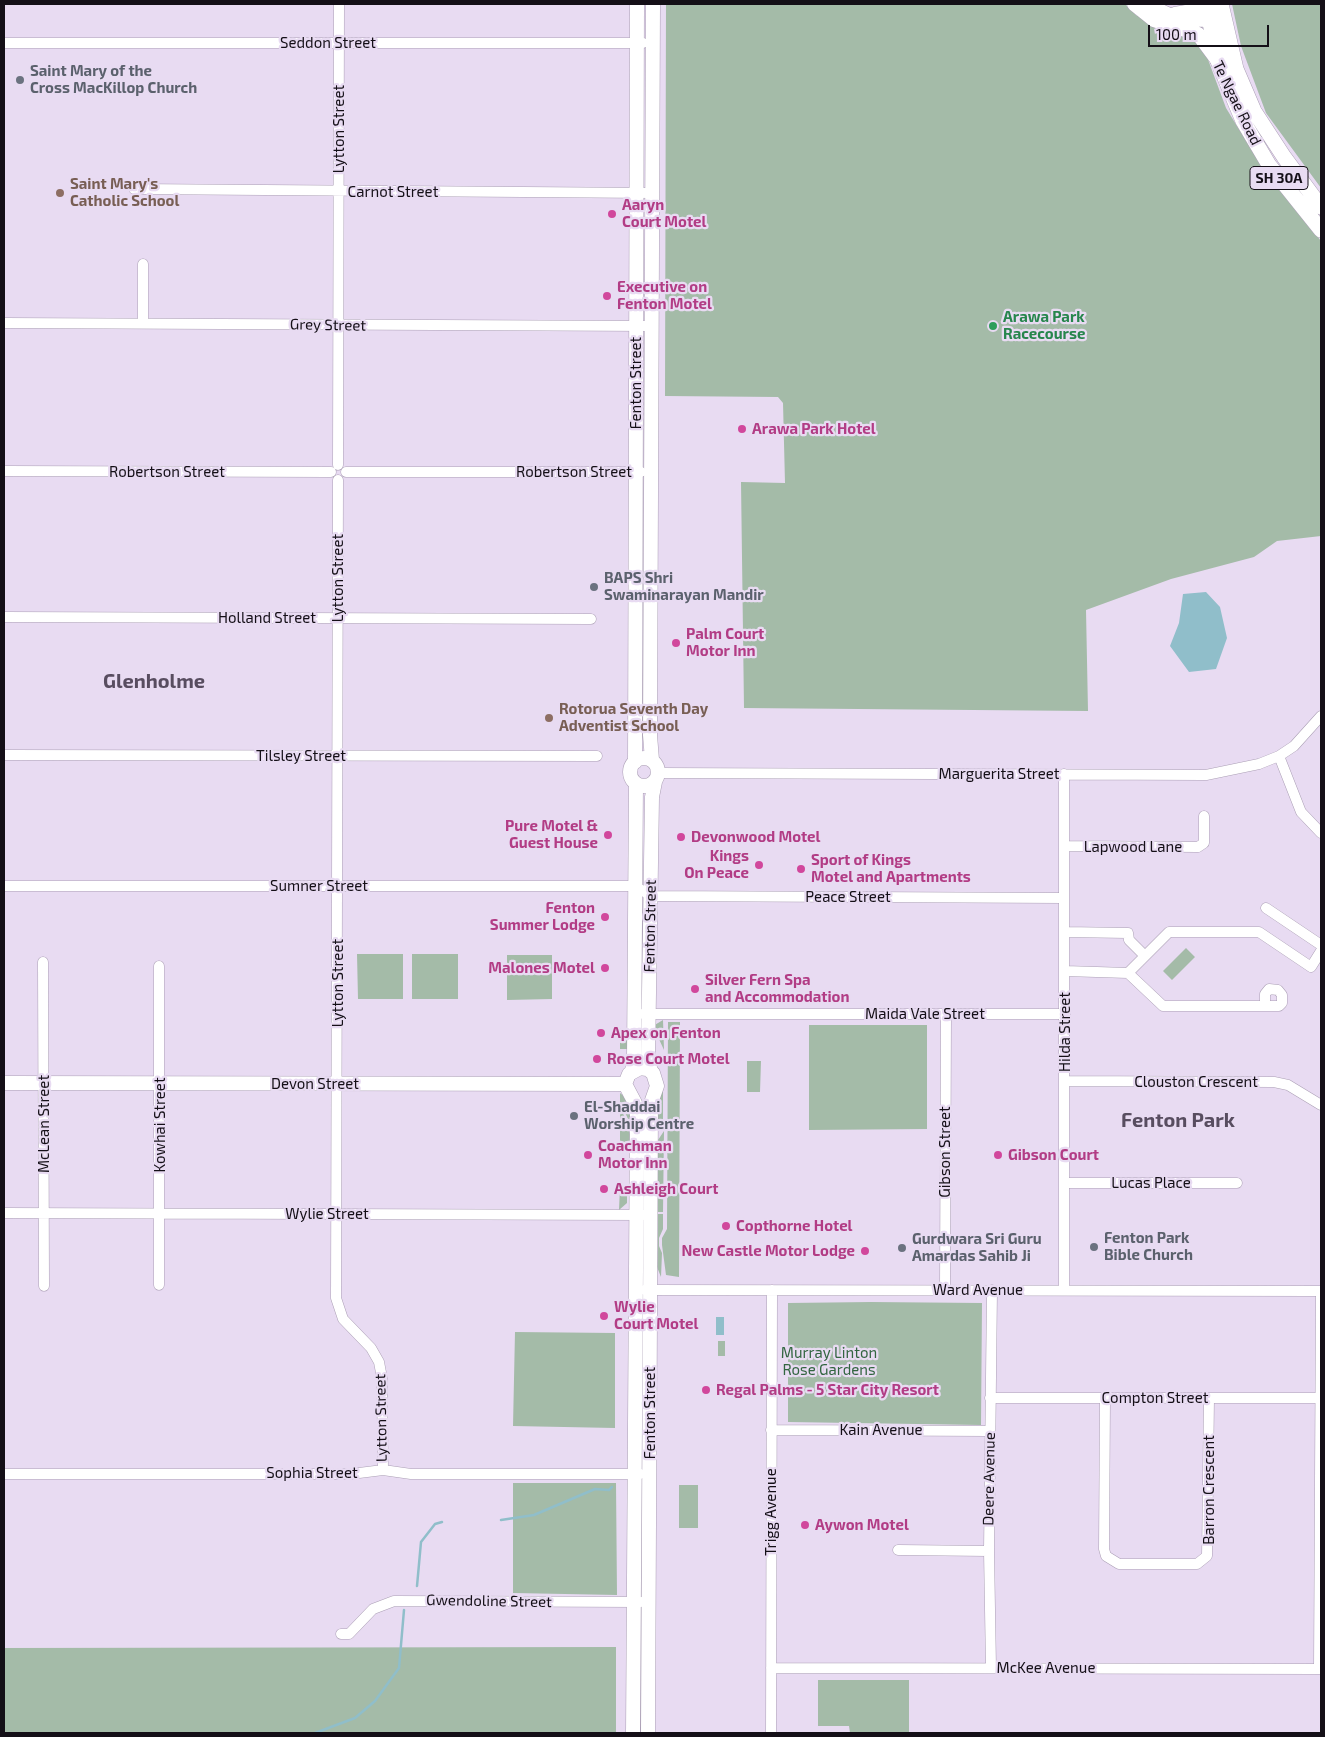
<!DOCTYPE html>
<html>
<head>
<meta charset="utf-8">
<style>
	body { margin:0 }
	#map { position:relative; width:1325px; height:1737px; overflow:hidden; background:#e8dbf2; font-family:"Exo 2",sans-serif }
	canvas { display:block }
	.frame { position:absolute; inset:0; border:5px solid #140f17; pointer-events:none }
	.scale { position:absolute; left:1148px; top:25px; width:121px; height:22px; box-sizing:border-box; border:2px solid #140f17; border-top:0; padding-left:6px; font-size:15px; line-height:18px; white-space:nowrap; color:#140f17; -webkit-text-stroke:4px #e8dbf2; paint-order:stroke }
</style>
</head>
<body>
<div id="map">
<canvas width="1325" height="1737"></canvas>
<div class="frame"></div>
<div class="scale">100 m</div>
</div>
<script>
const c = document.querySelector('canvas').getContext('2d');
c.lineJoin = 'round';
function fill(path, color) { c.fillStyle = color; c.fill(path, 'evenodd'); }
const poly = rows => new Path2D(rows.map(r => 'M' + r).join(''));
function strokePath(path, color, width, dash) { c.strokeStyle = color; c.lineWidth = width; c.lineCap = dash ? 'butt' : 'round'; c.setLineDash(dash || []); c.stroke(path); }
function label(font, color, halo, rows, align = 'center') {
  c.font = font + ' "Exo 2",sans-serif'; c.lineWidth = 4.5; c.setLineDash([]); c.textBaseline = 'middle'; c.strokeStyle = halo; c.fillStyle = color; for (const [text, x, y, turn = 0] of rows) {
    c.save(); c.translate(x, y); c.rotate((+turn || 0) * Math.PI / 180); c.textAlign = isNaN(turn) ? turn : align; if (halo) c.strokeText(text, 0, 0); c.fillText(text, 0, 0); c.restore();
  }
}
const green = poly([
	[666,4,1125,4,1136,15,1163,29,1193,35,1203,46,1226,108,1262,167,1321,241,1321,536,1277,541,1254,557,1171,579,1086,610,1088,711,744,708,741,482,785,483,783,403,778,397,665,396],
	[1232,4,1321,4,1321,188,1266,113,1241,46],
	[1186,948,1195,957,1172,980,1163,971],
	[357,954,403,954,403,999,358,999],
	[412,954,458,954,458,999,412,999],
	[507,955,552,955,552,999,507,1000],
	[663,1020,664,1050,653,1026],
	[668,1022,680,1022,679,1277,666,1275,662,1245,662,1238,667,1229],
	[809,1025,927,1025,927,1129,809,1130],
	[620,1028,628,1028,628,1049,620,1049],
	[747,1061,761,1061,760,1092,747,1092],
	[663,1090,663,1126,658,1130,656,1100],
	[620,1093,631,1102,632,1134,629,1121,620,1102],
	[620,1107,627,1122,631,1138,627,1145,620,1146],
	[664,1131,663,1212,658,1212,658,1140],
	[620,1187,627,1187,627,1203,619,1210],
	[658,1214,663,1214,663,1229,659,1238,659,1246,662,1253,661,1277,657,1267],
	[871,1302,982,1303,981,1425,788,1422,788,1303],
	[515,1332,615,1333,615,1428,513,1426],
	[718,1341,725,1341,725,1356,718,1356],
	[513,1483,616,1483,617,1595,513,1593],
	[698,1485,698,1528,679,1528,679,1485],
	[616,1647,616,1733,4,1733,4,1648],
	[818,1680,909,1680,909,1733,850,1733,849,1726,818,1726]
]);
const water = poly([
	[1206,592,1220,607,1227,638,1216,669,1189,672,1170,646,1179,623,1183,594],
	[716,1317,724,1317,724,1335,716,1335]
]);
const stream = poly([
	[501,1520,534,1515,595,1489,609,1490,612,1487],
	[417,1586,421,1542,435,1524,442,1522],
	[315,1733,355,1718,375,1701,399,1668,404,1610]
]);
const street = poly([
	[4,43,643,43],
	[134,189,653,193],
	[143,264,143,323],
	[4,323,652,326],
	[338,465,339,4],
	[4,471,331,472],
	[346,472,641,472],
	[338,480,336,1298,343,1319,371,1348,379,1362,382,1378,383,1470],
	[4,617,591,619],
	[4,755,597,756],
	[1279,756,1301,812,1321,833],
	[658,773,1206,775,1259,764,1279,756,1294,746,1321,716],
	[1064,846,1198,847,1204,843,1204,816],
	[4,886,635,886,651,896,1064,898],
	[1266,908,1321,945],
	[1065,932,1128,933,1129,940,1145,956,1169,932,1259,932,1311,967,1321,951],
	[43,962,44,1286],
	[159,966,159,1285],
	[1065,971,1128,973,1163,1006,1265,1006,1265,994,1269,989,1278,990,1282,995,1282,1003,1279,1006,1265,1006],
	[1128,973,1145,956],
	[643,1014,1065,1014],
	[1065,1081,1274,1082,1288,1085,1321,1105],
	[1064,1183,1237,1183],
	[4,1213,643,1215],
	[645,1290,1321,1291],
	[945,1290,946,1014],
	[1064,1290,1064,774],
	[990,1398,1320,1398],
	[1105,1398,1104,1549,1106,1556,1119,1564,1197,1564,1207,1556,1209,1398],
	[771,1430,990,1431],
	[4,1474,351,1474,383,1470,411,1474,640,1474],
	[898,1550,989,1551],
	[341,1634,349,1634,373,1609,394,1601,641,1602],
	[771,1668,1321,1669],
	[991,1668,989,1551,992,1290],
	[1319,1669,1321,1291],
	[771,1733,772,1290]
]);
const secondary = poly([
	[1134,4,1154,20,1198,34,1218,61],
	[1152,4,1161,11,1178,19,1209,20,1215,25,1226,58,1236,69],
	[1175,14,1192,11,1203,4],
	'630 772a14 14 0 1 1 28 0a14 14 0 1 1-28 0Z',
	[652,760,650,735,653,4],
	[635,762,637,4],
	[632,1071,634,1058,636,784],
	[651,1071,648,1058,652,797,655,782],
	[4,1083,625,1084],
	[633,1733,637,1115,635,1103,625,1084,629,1074,640,1068,647,1069,653,1073,657,1086,651,1103,648,1733]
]);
const primary = poly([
	[1206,4,1218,61,1243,121,1269,165,1321,230],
	[1221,4,1236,69,1254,111,1284,157,1321,207]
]);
const markers = [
	[20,80,5,"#6b7280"],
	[60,193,5,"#8d6e63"],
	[612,214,5,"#d1479c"],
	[607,296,5,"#d1479c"],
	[993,326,5,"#2e9e5b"],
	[742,429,5,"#d1479c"],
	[594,587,5,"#6b7280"],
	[676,643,5,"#d1479c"],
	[549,718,5,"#8d6e63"],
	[608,835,5,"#d1479c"],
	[681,837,5,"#d1479c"],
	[759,865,5,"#d1479c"],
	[801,869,5,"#d1479c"],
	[605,917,5,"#d1479c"],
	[605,968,5,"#d1479c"],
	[695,989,5,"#d1479c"],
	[601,1033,5,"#d1479c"],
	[597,1059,5,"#d1479c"],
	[574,1116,5,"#6b7280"],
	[588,1155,5,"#d1479c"],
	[998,1155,5,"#d1479c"],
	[604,1189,5,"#d1479c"],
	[726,1226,5,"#d1479c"],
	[1094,1247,5,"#6b7280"],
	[902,1248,5,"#6b7280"],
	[865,1251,5,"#d1479c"],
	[604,1316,5,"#d1479c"],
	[706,1390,5,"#d1479c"],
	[805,1525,5,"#d1479c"]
];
const shields = [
	[1279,178,58]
];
const shieldNames = [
	["SH 30A",1279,178]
];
const streetNames = [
	["Seddon Street",328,43],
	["Te Ngae Road",1237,103,64],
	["Lytton Street",339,129,-90],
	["Carnot Street",393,192],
	["Grey Street",328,325,1],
	["Fenton Street",636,383,-90],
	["Robertson Street",167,472],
	["Robertson Street",574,472],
	["Lytton Street",338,578,-90],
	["Holland Street",267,618],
	["Tilsley Street",301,756],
	["Marguerita Street",999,774],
	["Lapwood Lane",1133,847],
	["Sumner Street",319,886],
	["Peace Street",848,897],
	["Fenton Street",650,926,-89],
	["Lytton Street",338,983,-90],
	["Maida Vale Street",925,1014],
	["Hilda Street",1065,1032,-90],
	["Clouston Crescent",1196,1082],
	["Devon Street",315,1084],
	["McLean Street",44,1124,-90],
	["Kowhai Street",160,1125,-90],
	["Gibson Street",945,1152,-90],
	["Lucas Place",1151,1183],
	["Wylie Street",327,1214],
	["Ward Avenue",978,1290],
	["Compton Street",1155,1398],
	["Fenton Street",650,1413,-90],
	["Lytton Street",381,1418,-91],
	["Kain Avenue",881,1430],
	["Sophia Street",312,1473],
	["Deere Avenue",989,1479,-89],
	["Barron Crescent",1209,1490,-90],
	["Trigg Avenue",771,1512,-90],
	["Gwendoline Street",489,1601,1],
	["McKee Avenue",1046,1668]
];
const worshipNames = [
	["Saint Mary of the",30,71],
	["Cross MacKillop Church",30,88],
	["BAPS Shri",604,578],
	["Swaminarayan Mandir",604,595],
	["El-Shaddai",584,1107],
	["Worship Centre",584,1124],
	["Fenton Park",1104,1238],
	["Bible Church",1104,1255],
	["Gurdwara Sri Guru",912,1239],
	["Amardas Sahib Ji",912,1256]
];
const educationNames = [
	["Saint Mary's",70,184],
	["Catholic School",70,201],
	["Rotorua Seventh Day",559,709],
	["Adventist School",559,726]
];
const hotelNames = [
	["Aaryn",622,205],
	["Court Motel",622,222],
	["Executive on",617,287],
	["Fenton Motel",617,304],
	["Arawa Park Hotel",752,429],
	["Palm Court",686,634],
	["Motor Inn",686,651],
	["Pure Motel &",598,826,"right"],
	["Guest House",598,843,"right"],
	["Devonwood Motel",691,837],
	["Kings",749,856,"right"],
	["On Peace",749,873,"right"],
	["Sport of Kings",811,860],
	["Motel and Apartments",811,877],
	["Fenton",595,908,"right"],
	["Summer Lodge",595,925,"right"],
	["Malones Motel",595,968,"right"],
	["Silver Fern Spa",705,980],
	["and Accommodation",705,997],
	["Apex on Fenton",611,1033],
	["Rose Court Motel",607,1059],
	["Coachman",598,1146],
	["Motor Inn",598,1163],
	["Gibson Court",1008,1155],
	["Ashleigh Court",614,1189],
	["Copthorne Hotel",736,1226],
	["New Castle Motor Lodge",855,1251,"right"],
	["Wylie",614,1307],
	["Court Motel",614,1324],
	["Regal Palms - 5 Star City Resort",716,1390],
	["Aywon Motel",815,1525]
];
const leisureNames = [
	["Arawa Park",1003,317],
	["Racecourse",1003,334]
];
const parkNames = [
	["Murray Linton",829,1353],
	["Rose Gardens",829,1370]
];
const districtNames = [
	["Glenholme",154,681],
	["Fenton Park",1178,1120]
];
fill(green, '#a4bba8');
fill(water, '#90beca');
strokePath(stream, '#90beca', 2.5);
strokePath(street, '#ab9fb5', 11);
strokePath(secondary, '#ab9fb5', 15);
strokePath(primary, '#ab9fb5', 16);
strokePath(street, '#fff', 10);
strokePath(secondary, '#fff', 14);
strokePath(primary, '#fff', 15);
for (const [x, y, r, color] of markers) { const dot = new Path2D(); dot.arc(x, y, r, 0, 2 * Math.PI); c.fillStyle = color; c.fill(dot); strokePath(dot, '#e8dbf2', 2); }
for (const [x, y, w] of shields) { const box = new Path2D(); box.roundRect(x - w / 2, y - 11.5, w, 23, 4); c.fillStyle = '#e8dbf2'; c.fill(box); strokePath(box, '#140f17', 1); }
label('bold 14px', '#140f17', null, shieldNames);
label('15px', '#140f17', '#e8dbf2', streetNames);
label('bold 15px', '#5b616d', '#e8dbf2', worshipNames, 'left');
label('bold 15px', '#785e54', '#e8dbf2', educationNames, 'left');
label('bold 15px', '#b23c85', '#e8dbf2', hotelNames, 'left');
label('bold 15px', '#27864d', '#e8dbf2', leisureNames, 'left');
label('15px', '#326540', '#e8dbf2', parkNames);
label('bold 20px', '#584d60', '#e8dbf2', districtNames);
</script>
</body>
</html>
